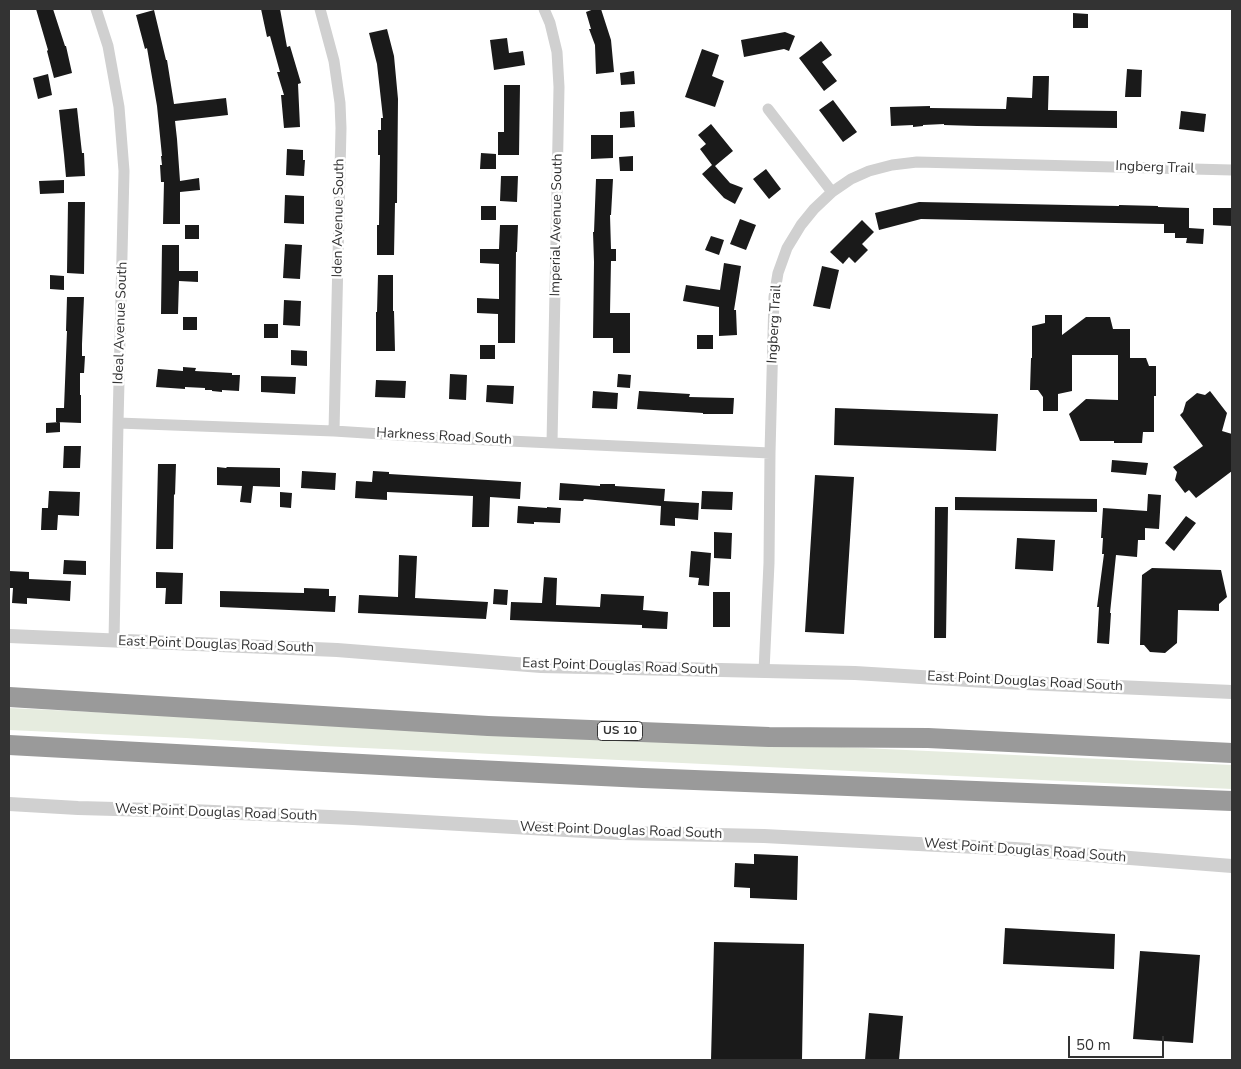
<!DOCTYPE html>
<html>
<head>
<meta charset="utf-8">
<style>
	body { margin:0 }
	#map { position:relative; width:1241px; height:1069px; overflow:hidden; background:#fff; font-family:"Nunito Sans",sans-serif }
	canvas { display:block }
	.frame { position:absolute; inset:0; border:10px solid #333; pointer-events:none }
	.scale { position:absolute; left:1068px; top:1036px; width:96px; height:22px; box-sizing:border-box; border:2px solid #333; border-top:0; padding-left:6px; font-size:15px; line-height:18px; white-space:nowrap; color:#333; -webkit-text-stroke:4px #fff; paint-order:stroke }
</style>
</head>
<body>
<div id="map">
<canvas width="1241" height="1069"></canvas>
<div class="frame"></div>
<div class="scale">50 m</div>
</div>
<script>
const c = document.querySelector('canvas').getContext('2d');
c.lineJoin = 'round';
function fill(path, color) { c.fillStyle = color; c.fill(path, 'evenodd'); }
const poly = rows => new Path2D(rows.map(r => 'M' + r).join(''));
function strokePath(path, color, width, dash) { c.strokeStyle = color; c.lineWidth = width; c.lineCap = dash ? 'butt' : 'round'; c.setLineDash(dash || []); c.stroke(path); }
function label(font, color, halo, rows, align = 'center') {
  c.font = font + ' "Nunito Sans",sans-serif'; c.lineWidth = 5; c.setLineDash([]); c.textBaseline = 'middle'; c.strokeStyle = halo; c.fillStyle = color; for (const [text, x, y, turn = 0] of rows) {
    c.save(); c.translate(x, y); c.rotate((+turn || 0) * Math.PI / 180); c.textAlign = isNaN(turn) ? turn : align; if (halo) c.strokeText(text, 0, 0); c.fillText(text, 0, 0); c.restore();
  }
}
const green = poly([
	[9,708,602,736,1232,765,1232,789,661,762,322,746,186,738,9,730]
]);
const building = poly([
	[36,9,53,9,65,46,66,46,72,73,54,78,47,51,48,50],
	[261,9,280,9,287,47,290,46,301,83,298,84,300,127,284,128,281,95,284,95,277,72,280,72,270,36,267,37],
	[594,9,601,9,611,40,614,72,596,74,595,45,589,29,591,29,586,12],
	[154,10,166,60,167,60,174,104,226,98,228,115,175,121,177,139,180,181,199,178,200,190,180,192,180,224,163,224,164,182,161,182,160,165,162,165,161,156,162,156,157,106,147,48,145,49,136,15],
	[1073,13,1088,14,1088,28,1073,28],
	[387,29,394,56,398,99,397,203,395,203,394,255,377,255,377,225,379,225,380,155,378,155,378,130,381,130,381,118,383,118,377,64,369,33],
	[785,32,795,36,789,51,784,49,744,57,741,40],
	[507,38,509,53,523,51,525,65,494,70,490,40],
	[821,41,832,55,822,62,837,81,824,91,799,58],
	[702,49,719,55,712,76,724,81,715,107,685,97],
	[1127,69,1142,70,1141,97,1125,97],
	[634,71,635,84,621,85,620,73],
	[48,74,52,95,38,99,33,78],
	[1033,76,1049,76,1048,110,1117,111,1117,128,977,126,944,125,944,124,923,125,923,126,913,127,913,125,891,126,890,107,930,106,930,108,1006,109,1007,97,1032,98],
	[504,85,520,85,519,155,498,155,498,132,504,132],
	[833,100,857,132,843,142,819,110],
	[77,108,82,153,84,153,85,176,66,177,64,155,59,110],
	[634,111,635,127,620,128,620,112],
	[1181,111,1206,114,1204,132,1179,129],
	[711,124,733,151,715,166,730,183,743,188,735,204,724,198,702,174,712,165,700,149,706,144,698,135],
	[591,135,613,135,613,158,591,159],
	[287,149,303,150,303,160,305,160,304,176,286,175],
	[481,153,496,154,496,169,480,169],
	[633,156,633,171,620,171,619,157],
	[766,169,781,189,769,199,753,179],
	[501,176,518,176,517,202,500,201],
	[596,179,613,179,611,215,610,215,611,249,616,249,616,261,611,261,610,313,630,313,630,353,613,353,613,338,593,338,594,262,593,232,594,232],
	[64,180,64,193,40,194,39,181],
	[285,195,304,196,304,224,284,223],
	[68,202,85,202,84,274,67,273],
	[919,202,1119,206,1119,205,1158,206,1158,207,1189,208,1189,228,1204,229,1203,244,1186,243,1187,238,1175,238,1175,233,1164,233,1164,224,921,219,879,230,875,213],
	[481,206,496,206,496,220,481,220],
	[1213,208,1232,208,1232,226,1213,225],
	[740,219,756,225,746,250,730,244],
	[862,220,874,232,862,244,868,250,855,263,849,257,843,264,830,252],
	[185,225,199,225,199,239,185,239],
	[500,225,518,225,517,252,516,252,515,343,498,343,498,314,477,313,477,298,499,299,499,264,480,263,480,249,499,249],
	[711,236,724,240,719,255,705,250],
	[285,244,302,245,300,279,283,278],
	[162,245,179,245,179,271,198,271,198,282,179,281,178,314,161,314],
	[724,263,741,266,734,310,736,310,737,335,719,336,719,307,683,301,686,285,720,290],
	[822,266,839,270,830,309,813,306],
	[50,275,64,276,64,290,50,289],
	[378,275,393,275,393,311,394,311,395,351,376,351,376,312,377,312],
	[67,297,84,297,82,344,82,356,85,356,84,373,80,373,80,395,81,395,81,423,56,422,56,408,64,408,67,331,66,331],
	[284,300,301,301,300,326,283,325],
	[1045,315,1062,315,1062,335,1086,317,1110,317,1113,329,1130,329,1130,358,1146,358,1149,366,1156,366,1156,396,1154,396,1154,432,1143,432,1142,443,1114,443,1114,441,1080,441,1069,414,1086,399,1118,400,1118,355,1072,355,1072,391,1058,394,1058,411,1043,411,1043,397,1038,390,1030,390,1031,358,1032,358,1032,326,1045,323],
	[183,317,197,317,197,330,183,330],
	[264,324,278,324,278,338,264,338],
	[697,335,713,335,713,349,697,349],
	[480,345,495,345,495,359,480,359],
	[291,350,307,351,307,366,291,365],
	[183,367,196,368,195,371,232,373,232,375,240,375,239,391,222,390,222,392,212,391,212,390,205,390,205,388,185,387,185,389,156,387,158,369,183,371],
	[450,374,467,375,466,400,449,399],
	[618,374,631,375,630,388,617,387],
	[261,376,296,377,295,394,261,392],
	[376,380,406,381,405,398,375,397],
	[487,385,514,386,513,404,486,402],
	[593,391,618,393,617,409,592,408],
	[639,391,690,394,689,397,734,398,733,414,703,414,703,413,637,409],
	[1210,391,1227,413,1222,431,1232,434,1232,471,1196,498,1189,490,1185,493,1175,480,1177,472,1173,467,1203,446,1180,415,1183,412,1186,402,1197,393,1205,395],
	[835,408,998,414,996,451,834,445],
	[60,422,60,432,46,433,46,423],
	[64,446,81,446,80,468,63,468],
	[1112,460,1148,463,1146,475,1111,472],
	[158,464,176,464,175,495,174,494,173,549,156,549],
	[217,467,226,468,227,467,280,468,280,487,253,486,251,503,240,502,242,486,217,485],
	[302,471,336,473,335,490,301,488],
	[373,471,389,472,389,474,521,482,520,499,490,497,489,527,472,527,473,496,387,492,387,500,355,498,356,481,372,482],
	[815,475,854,477,844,634,805,632],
	[560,483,600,486,600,484,615,484,615,486,665,489,664,501,699,503,698,520,675,518,675,526,660,525,661,506,584,499,583,501,559,500],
	[49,491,80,492,79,516,58,515,57,530,41,530,42,508,48,508],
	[702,491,733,492,732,510,701,509],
	[280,492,292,493,291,508,280,507],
	[1148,494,1161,495,1159,529,1145,528,1145,540,1138,540,1137,557,1116,555,1110,613,1111,613,1109,644,1097,643,1099,607,1097,607,1104,554,1102,554,1103,538,1101,538,1103,508,1147,511],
	[955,497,1097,499,1097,512,955,510],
	[518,506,547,508,547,507,561,508,560,523,534,522,534,524,517,523],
	[935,507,948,507,946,638,934,638],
	[1186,516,1196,523,1174,551,1165,543],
	[714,532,732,533,731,559,714,558],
	[1017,538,1055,540,1053,571,1015,569],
	[691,551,711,553,709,586,698,585,699,578,689,577],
	[399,555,417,556,415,598,488,602,486,619,358,613,359,595,398,597],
	[64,560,86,561,86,575,63,574],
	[1152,568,1221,570,1227,597,1219,604,1219,611,1178,610,1177,643,1165,653,1150,652,1144,645,1140,645,1142,575],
	[9,571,29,572,29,579,71,581,70,601,27,598,27,604,12,603,13,588,9,588],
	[156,572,183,573,182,604,165,604,166,588,156,588],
	[544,577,557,578,556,605,600,607,601,594,644,596,643,610,668,612,667,629,642,628,642,625,510,620,511,602,542,603],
	[304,588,329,589,329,596,336,596,335,612,220,607,220,591,304,593],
	[494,589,508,590,507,605,493,604],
	[713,592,730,592,730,627,713,627],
	[754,854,798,856,797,900,750,898,750,888,734,887,735,863,754,864],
	[1005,928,1115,934,1114,969,1003,964],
	[714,942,804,944,802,1060,711,1060],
	[1140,951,1200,955,1193,1043,1133,1039],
	[869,1013,903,1016,899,1060,865,1060]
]);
const minor = poly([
	[96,9,108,46,119,107,124,171,118,423,114,641],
	[320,9,334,61,340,103,341,128,334,431],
	[544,9,550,23,557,52,559,87,552,443],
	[768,109,832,192],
	[118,423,334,431,444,438,770,453],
	[764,671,769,563,770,453,774,297,778,273,787,248,801,225,814,209,832,192,851,179,869,171,892,165,917,162,1232,170]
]);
const tertiary = poly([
	[9,636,337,650,541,666,855,673,1002,682,1232,692],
	[9,804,78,808,191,811,353,818,620,833,764,836,1015,849,1232,866]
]);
const motorway = poly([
	[9,697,488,726,769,737,928,738,1232,753],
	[9,745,436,768,643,778,1232,801]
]);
const shields = [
	[620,731,45]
];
const shieldNames = [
	["US 10",620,731]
];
const streetNames = [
	["Ingberg Trail",1155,168,2],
	["Iden Avenue South",339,218,-89],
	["Imperial Avenue South",557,225,-89],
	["Ideal Avenue South",121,323,-88],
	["Ingberg Trail",775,324,-87],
	["Harkness Road South",444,437,3],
	["East Point Douglas Road South",216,645,2],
	["East Point Douglas Road South",620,667,2],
	["East Point Douglas Road South",1025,682,3],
	["West Point Douglas Road South",216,813,2],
	["West Point Douglas Road South",621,831,2],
	["West Point Douglas Road South",1025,851,4]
];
fill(green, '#e6ecdf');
fill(building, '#1a1a1a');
strokePath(minor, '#d0d0d0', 11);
strokePath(tertiary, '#d0d0d0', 14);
strokePath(motorway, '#9a9a9a', 20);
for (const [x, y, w] of shields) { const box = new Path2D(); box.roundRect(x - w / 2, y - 9.5, w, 19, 4); c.fillStyle = '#fff'; c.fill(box); strokePath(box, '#333', 1); }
label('bold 12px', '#333', null, shieldNames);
label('14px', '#333', '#fff', streetNames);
</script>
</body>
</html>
